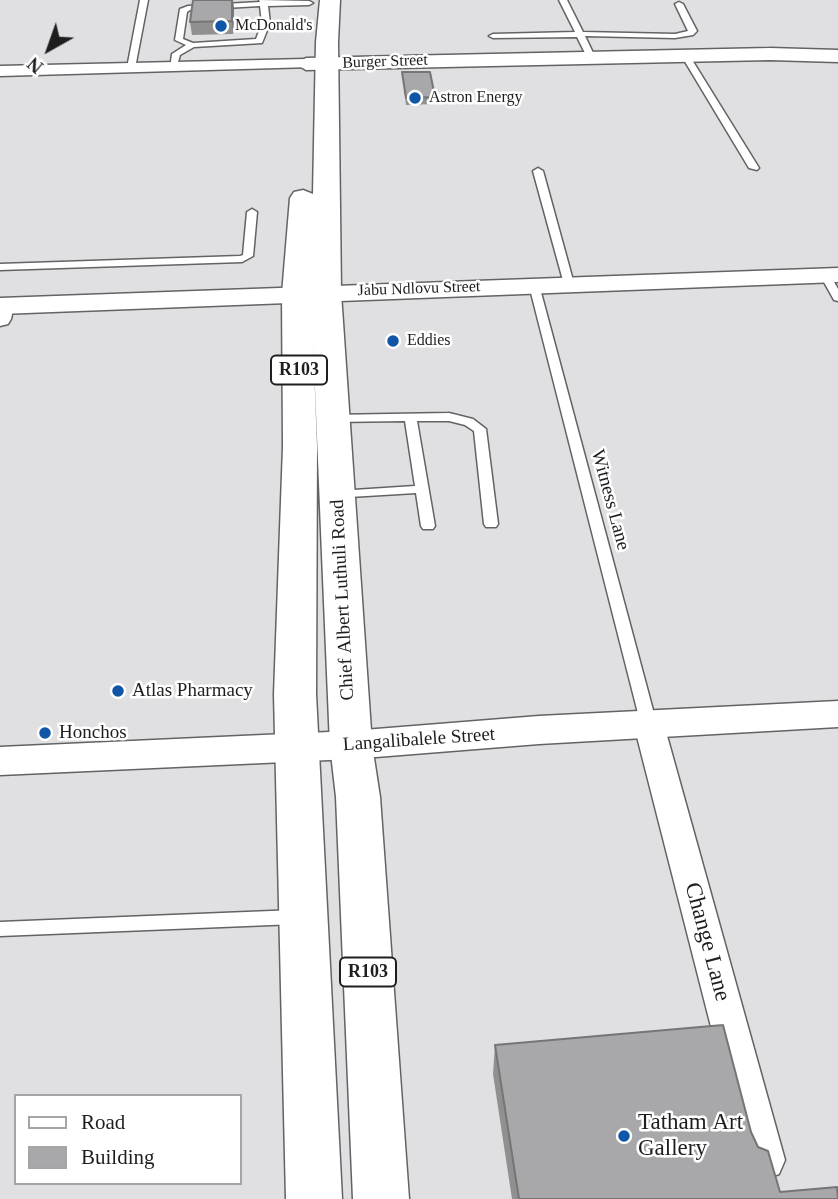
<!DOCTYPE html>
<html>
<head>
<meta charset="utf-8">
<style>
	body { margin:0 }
	#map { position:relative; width:838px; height:1199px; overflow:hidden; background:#e0e0e2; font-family:"Times New Roman",serif }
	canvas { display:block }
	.legend { position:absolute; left:14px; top:1094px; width:228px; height:91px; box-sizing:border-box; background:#fff; border:2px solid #a5a5a5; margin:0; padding:9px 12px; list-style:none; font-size:21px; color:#1e1e1f }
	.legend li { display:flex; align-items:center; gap:14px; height:35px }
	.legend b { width:35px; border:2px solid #a5a5a5 }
	.north { position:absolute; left:14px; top:14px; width:70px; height:70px; -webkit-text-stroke:5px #fff; paint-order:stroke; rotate:220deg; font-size:19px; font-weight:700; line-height:28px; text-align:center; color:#1e1e1f }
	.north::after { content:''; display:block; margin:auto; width:24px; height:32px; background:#1e1e1f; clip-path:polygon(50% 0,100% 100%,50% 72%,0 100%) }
</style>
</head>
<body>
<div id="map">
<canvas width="838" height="1199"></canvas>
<ul class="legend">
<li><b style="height:9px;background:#fff"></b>Road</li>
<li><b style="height:19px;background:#a8a7a9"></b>Building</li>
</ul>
<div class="north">N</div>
</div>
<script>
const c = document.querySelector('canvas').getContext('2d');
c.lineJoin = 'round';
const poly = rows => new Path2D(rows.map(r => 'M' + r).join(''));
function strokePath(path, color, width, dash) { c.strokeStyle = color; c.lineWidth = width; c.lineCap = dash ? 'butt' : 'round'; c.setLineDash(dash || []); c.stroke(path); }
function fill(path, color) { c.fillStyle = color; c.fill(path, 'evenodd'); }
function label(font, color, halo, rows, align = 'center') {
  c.font = font + ' "Times New Roman",serif'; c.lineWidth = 5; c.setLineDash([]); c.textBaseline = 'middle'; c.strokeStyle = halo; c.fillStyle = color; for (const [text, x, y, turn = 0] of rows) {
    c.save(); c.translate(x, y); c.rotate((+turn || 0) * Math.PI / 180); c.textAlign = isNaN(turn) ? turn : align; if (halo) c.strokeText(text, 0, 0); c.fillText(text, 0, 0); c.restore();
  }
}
const service = poly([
	[140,0,148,0,135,68,131,70,127,68,140,0],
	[259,0,309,1,313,3,309,5,268,6,270,23,262,43,194,47,180,55,176,69,170,69,172,54,186,45,175,40,180,9,188,6,260,2,259,0],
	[260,6,262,23,256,39,193,43,183,39,187,12,190,10,260,6],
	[559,0,567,0,583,32,675,34,688,31,675,4,679,2,683,4,697,31,693,35,675,38,585,36,595,57,591,59,587,57,577,37,493,38,489,36,493,34,575,32,559,0],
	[682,53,689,55,759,168,757,170,749,168,681,55,682,53],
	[538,168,543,171,574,284,573,286,569,287,564,284,533,171,538,168],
	[252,209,257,212,253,256,242,262,0,270,0,264,240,256,243,255,247,212,252,209],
	[825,272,829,273,838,289,838,301,834,300,820,275,825,272],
	[534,282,539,285,657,725,654,729,649,731,644,729,641,725,529,285,534,282],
	[449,413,473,419,486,429,498,524,496,527,486,527,484,524,474,431,465,425,449,421,417,421,435,526,433,529,423,529,421,526,416,493,333,498,332,495,338,491,415,486,405,421,334,422,330,421,328,418,330,415,449,413],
	[296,910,302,912,305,917,302,922,296,924,0,936,0,922,296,910]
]);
const minor = poly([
	[306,59,314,64,312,67,0,76,0,66,306,59],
	[0,299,11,300,14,305,11,319,8,324,0,326,0,299],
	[649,714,660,717,664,725,785,1160,779,1174,765,1179,751,1174,745,1160,634,725,638,717,649,714]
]);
const tertiary = poly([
	[770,48,838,50,838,62,770,60,306,70,296,64,306,58,770,48],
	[838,268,838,282,0,314,0,298,838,268],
	[838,701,838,727,539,744,351,759,0,775,0,747,351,731,539,716,838,701]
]);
const primary = poly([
	[320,0,340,0,338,42,341,293,372,745,380,797,409,1199,353,1199,336,797,330,745,313,341,317,446,316,694,342,1199,286,1199,274,694,283,446,282,294,290,198,294,192,303,190,313,194,316,42,320,0]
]);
const wall = poly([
	[233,0,234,10,233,34,192,35,190,22],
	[402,72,435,97,435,104,406,105],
	[495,1045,751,1132,780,1192,838,1199,512,1199,493,1074]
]);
const shadedWall = poly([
	[233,0,234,10,233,34,232,21]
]);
const building = poly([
	[193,0,232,0,232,21,190,22,193,0],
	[402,72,430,72,435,97,406,98,402,72],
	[723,1025,751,1132,758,1147,768,1151,780,1192,837,1187,838,1199,519,1199,495,1045,723,1025]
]);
const markers = [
	[221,26,7,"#0f56a6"],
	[415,98,7,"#0f56a6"],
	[393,341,7,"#0f56a6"],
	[118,691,7,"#0f56a6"],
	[45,733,7,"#0f56a6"],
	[624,1136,7,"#0f56a6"]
];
const farPoinames = [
	["McDonald's",235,26],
	["Astron Energy",429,98],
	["Eddies",407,341]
];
const farStreetnames = [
	["Burger Street",385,62,-2],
	["Jabu Ndlovu Street",419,289,-2]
];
const shields = [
	[299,370,56],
	[368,972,56]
];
const shieldNames = [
	["R103",299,370],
	["R103",368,972]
];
const streetNames = [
	["Witness Lane",610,500,75],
	["Chief Albert Luthuli Road",343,600,-93],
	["Langalibalele Street",419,740,-4]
];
const poiNames = [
	["Atlas Pharmacy",132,691],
	["Honchos",59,733]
];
const nearStreetnames = [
	["Change Lane",707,942,75]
];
const nearPoinames = [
	["Tatham Art",638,1123],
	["Gallery",638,1149]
];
strokePath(service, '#636365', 3);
strokePath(minor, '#636365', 3);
strokePath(tertiary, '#636365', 3);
strokePath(primary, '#636365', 3);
fill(service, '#fff');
fill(minor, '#fff');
fill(tertiary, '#fff');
fill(primary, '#fff');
fill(wall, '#909091');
fill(shadedWall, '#767576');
fill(building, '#a8a7a9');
strokePath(building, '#767576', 2);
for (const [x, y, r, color] of markers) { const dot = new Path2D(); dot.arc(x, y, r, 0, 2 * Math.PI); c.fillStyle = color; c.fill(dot); strokePath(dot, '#fff', 2.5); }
label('16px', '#1e1e1f', '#fff', farPoinames, 'left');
label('16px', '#1e1e1f', '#fff', farStreetnames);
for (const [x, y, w] of shields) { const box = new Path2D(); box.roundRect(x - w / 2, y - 14.5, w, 29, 5); c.fillStyle = '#fff'; c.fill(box); strokePath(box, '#1e1e1f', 2); }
label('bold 18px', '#1e1e1f', null, shieldNames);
label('19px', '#1e1e1f', '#fff', streetNames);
label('19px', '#1e1e1f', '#fff', poiNames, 'left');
label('23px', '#1e1e1f', '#fff', nearStreetnames);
label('23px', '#1e1e1f', '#fff', nearPoinames, 'left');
</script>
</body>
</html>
